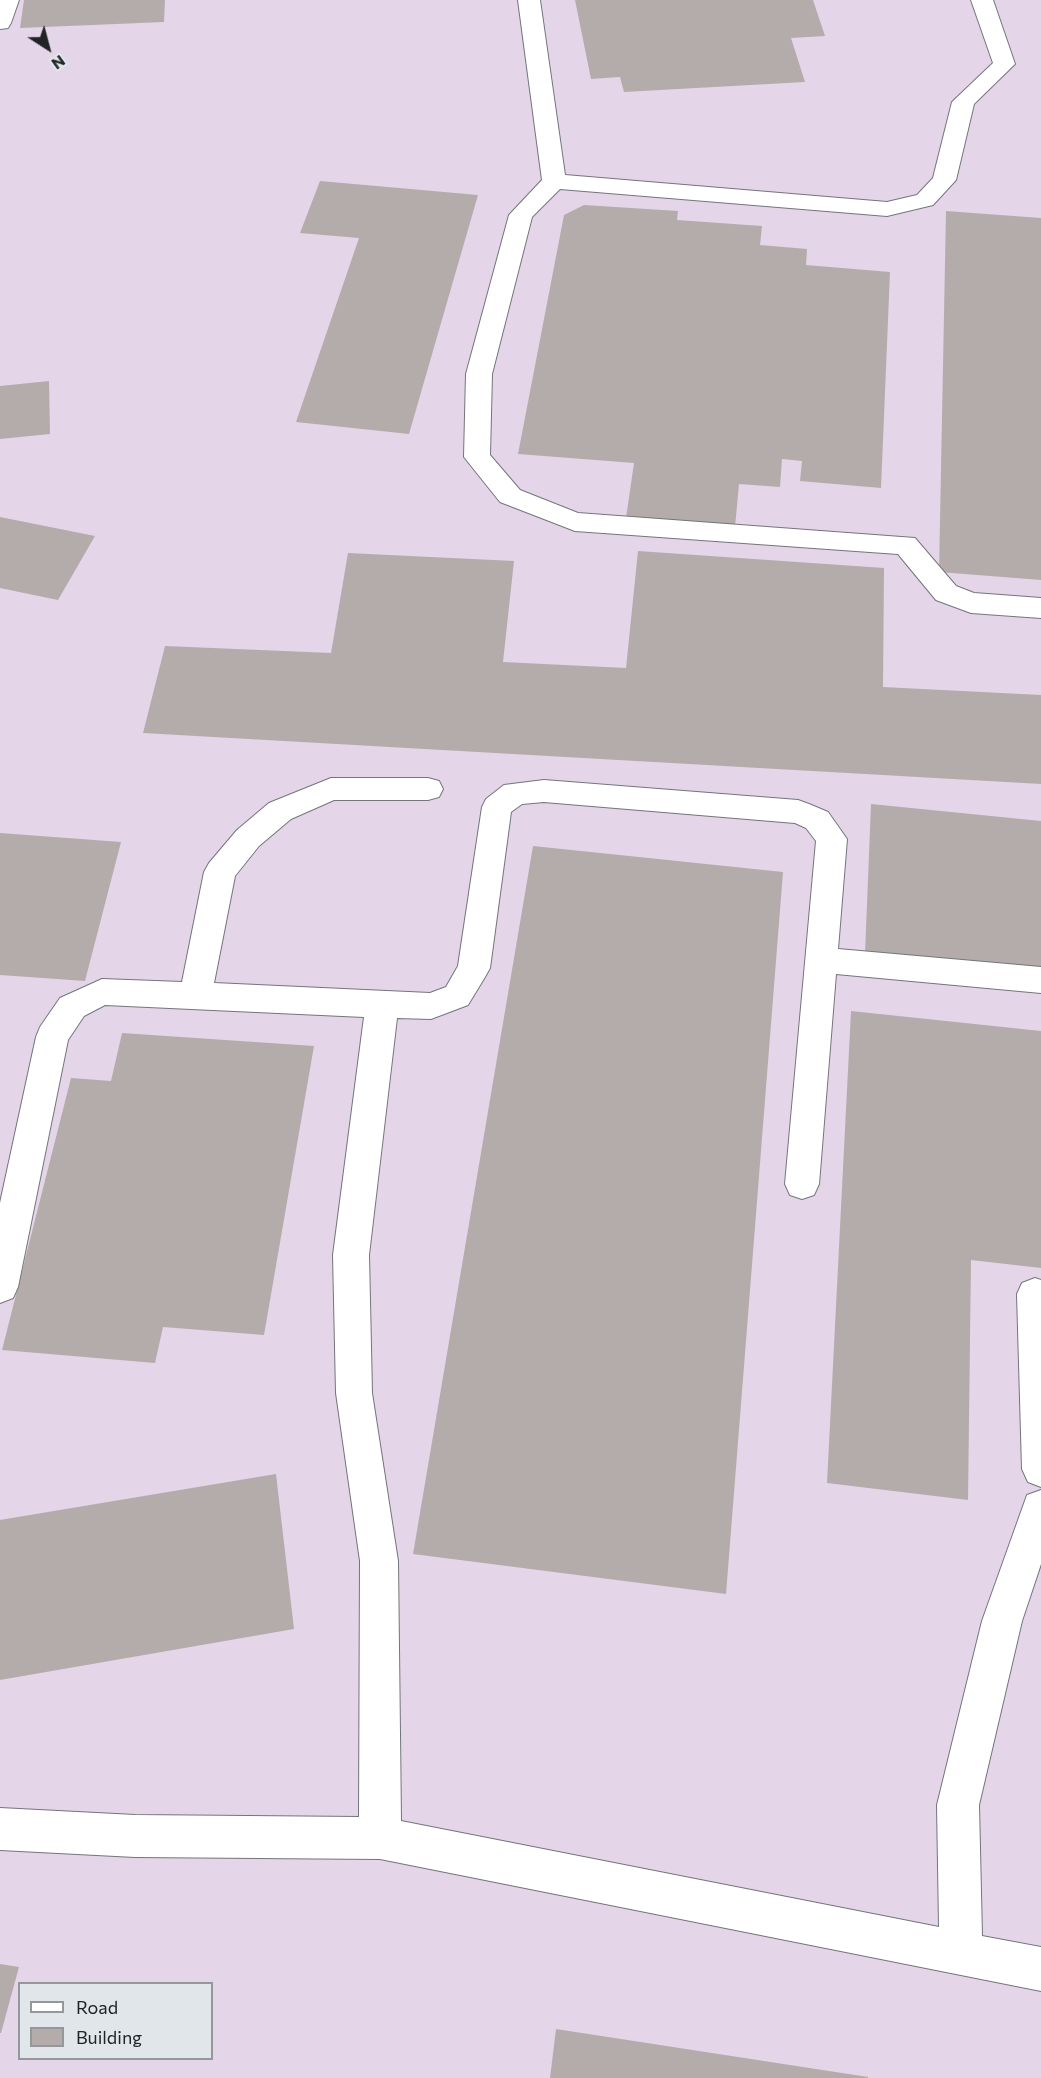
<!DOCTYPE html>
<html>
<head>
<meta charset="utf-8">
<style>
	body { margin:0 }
	#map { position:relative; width:1041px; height:2078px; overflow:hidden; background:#e1e6eb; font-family:Commissioner,sans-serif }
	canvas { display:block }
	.legend { position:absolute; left:18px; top:1982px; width:195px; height:78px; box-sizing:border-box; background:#e1e6eb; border:2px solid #94989b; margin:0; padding:8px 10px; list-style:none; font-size:18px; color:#212324 }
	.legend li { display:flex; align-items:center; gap:12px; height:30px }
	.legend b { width:30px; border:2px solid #94989b }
	.north { position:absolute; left:18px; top:18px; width:60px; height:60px; -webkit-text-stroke:4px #e1e6eb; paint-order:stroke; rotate:144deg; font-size:16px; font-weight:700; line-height:24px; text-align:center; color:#212324 }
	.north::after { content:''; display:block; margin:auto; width:21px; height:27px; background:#212324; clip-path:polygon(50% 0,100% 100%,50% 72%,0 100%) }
</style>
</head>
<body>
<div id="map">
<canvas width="1041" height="2078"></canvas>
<ul class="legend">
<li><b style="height:8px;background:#fff"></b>Road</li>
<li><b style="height:16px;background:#b4acab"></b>Building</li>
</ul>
<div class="north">N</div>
</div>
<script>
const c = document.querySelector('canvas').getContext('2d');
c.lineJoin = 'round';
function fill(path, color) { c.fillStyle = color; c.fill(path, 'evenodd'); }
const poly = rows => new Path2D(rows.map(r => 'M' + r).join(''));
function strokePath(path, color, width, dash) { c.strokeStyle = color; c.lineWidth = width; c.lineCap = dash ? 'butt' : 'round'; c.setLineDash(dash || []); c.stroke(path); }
const industrial = poly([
	[0,0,1041,0,1041,2078,0,2078],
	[20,1984,212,1984,212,2058,20,2058]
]);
const building = poly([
	[24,0,165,0,164,22,20,28],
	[575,0,813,0,825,36,791,38,805,82,624,92,620,77,591,79],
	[320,181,478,195,409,434,296,422,359,238,300,233],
	[584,205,678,211,677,220,762,226,760,245,807,249,806,265,890,272,881,488,800,481,802,461,782,459,780,487,739,484,735,527,626,518,634,463,518,454,564,215],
	[946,211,1041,218,1041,580,939,572],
	[49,381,50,434,0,439,0,386],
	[0,517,95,536,58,600,0,588],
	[638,551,884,568,883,687,1041,695,1041,784,143,733,165,646,331,653,348,553,514,561,503,662,626,668],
	[871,804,1041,821,1041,972,865,954],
	[0,833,121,842,85,981,0,975],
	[533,846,783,872,726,1594,413,1554],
	[851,1011,1041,1031,1041,1268,971,1260,968,1500,827,1483],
	[122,1033,314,1046,264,1335,163,1327,155,1363,2,1350,71,1078,111,1081],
	[276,1474,294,1629,0,1680,0,1520],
	[0,1964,19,1967,1,2033,0,2033],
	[556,2029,868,2077,868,2078,550,2078]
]);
const minor = poly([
	[0,0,19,0,11,23,8,28,0,29,0,0],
	[518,0,540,0,565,175,887,202,917,195,933,178,952,102,993,63,971,0,993,0,1015,64,974,104,956,180,933,205,887,216,560,189,532,217,492,374,490,455,520,490,578,513,915,538,956,586,974,593,1041,598,1041,618,971,613,936,600,898,554,575,531,500,502,464,457,466,374,509,215,542,180,518,0],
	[331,778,428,778,439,781,443,789,439,797,428,800,334,800,291,819,259,846,235,876,214,983,430,993,446,987,458,966,482,807,486,799,504,785,544,780,798,800,809,804,828,812,847,839,838,949,1041,967,1041,993,836,974,819,1184,814,1195,802,1199,790,1195,785,1184,816,841,806,828,795,823,544,802,522,804,511,812,490,968,485,977,468,1005,431,1019,397,1018,369,1255,372,1393,398,1561,401,1821,939,1927,937,1805,982,1621,1027,1495,1041,1490,1041,1564,1022,1621,979,1805,982,1936,1041,1947,1041,1991,380,1859,135,1857,0,1850,0,1808,135,1815,359,1817,360,1561,336,1393,333,1255,364,1017,105,1005,84,1016,68,1040,18,1287,13,1298,0,1303,0,1203,36,1037,40,1027,60,998,102,979,182,982,204,872,209,863,237,830,269,803,331,778],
	[1035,1278,1041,1280,1041,1487,1028,1482,1022,1469,1017,1294,1022,1283,1035,1278]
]);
fill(industrial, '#e5d5e8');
fill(building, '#b4acab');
strokePath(minor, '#72767b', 2);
fill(minor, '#fff');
</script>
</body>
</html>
